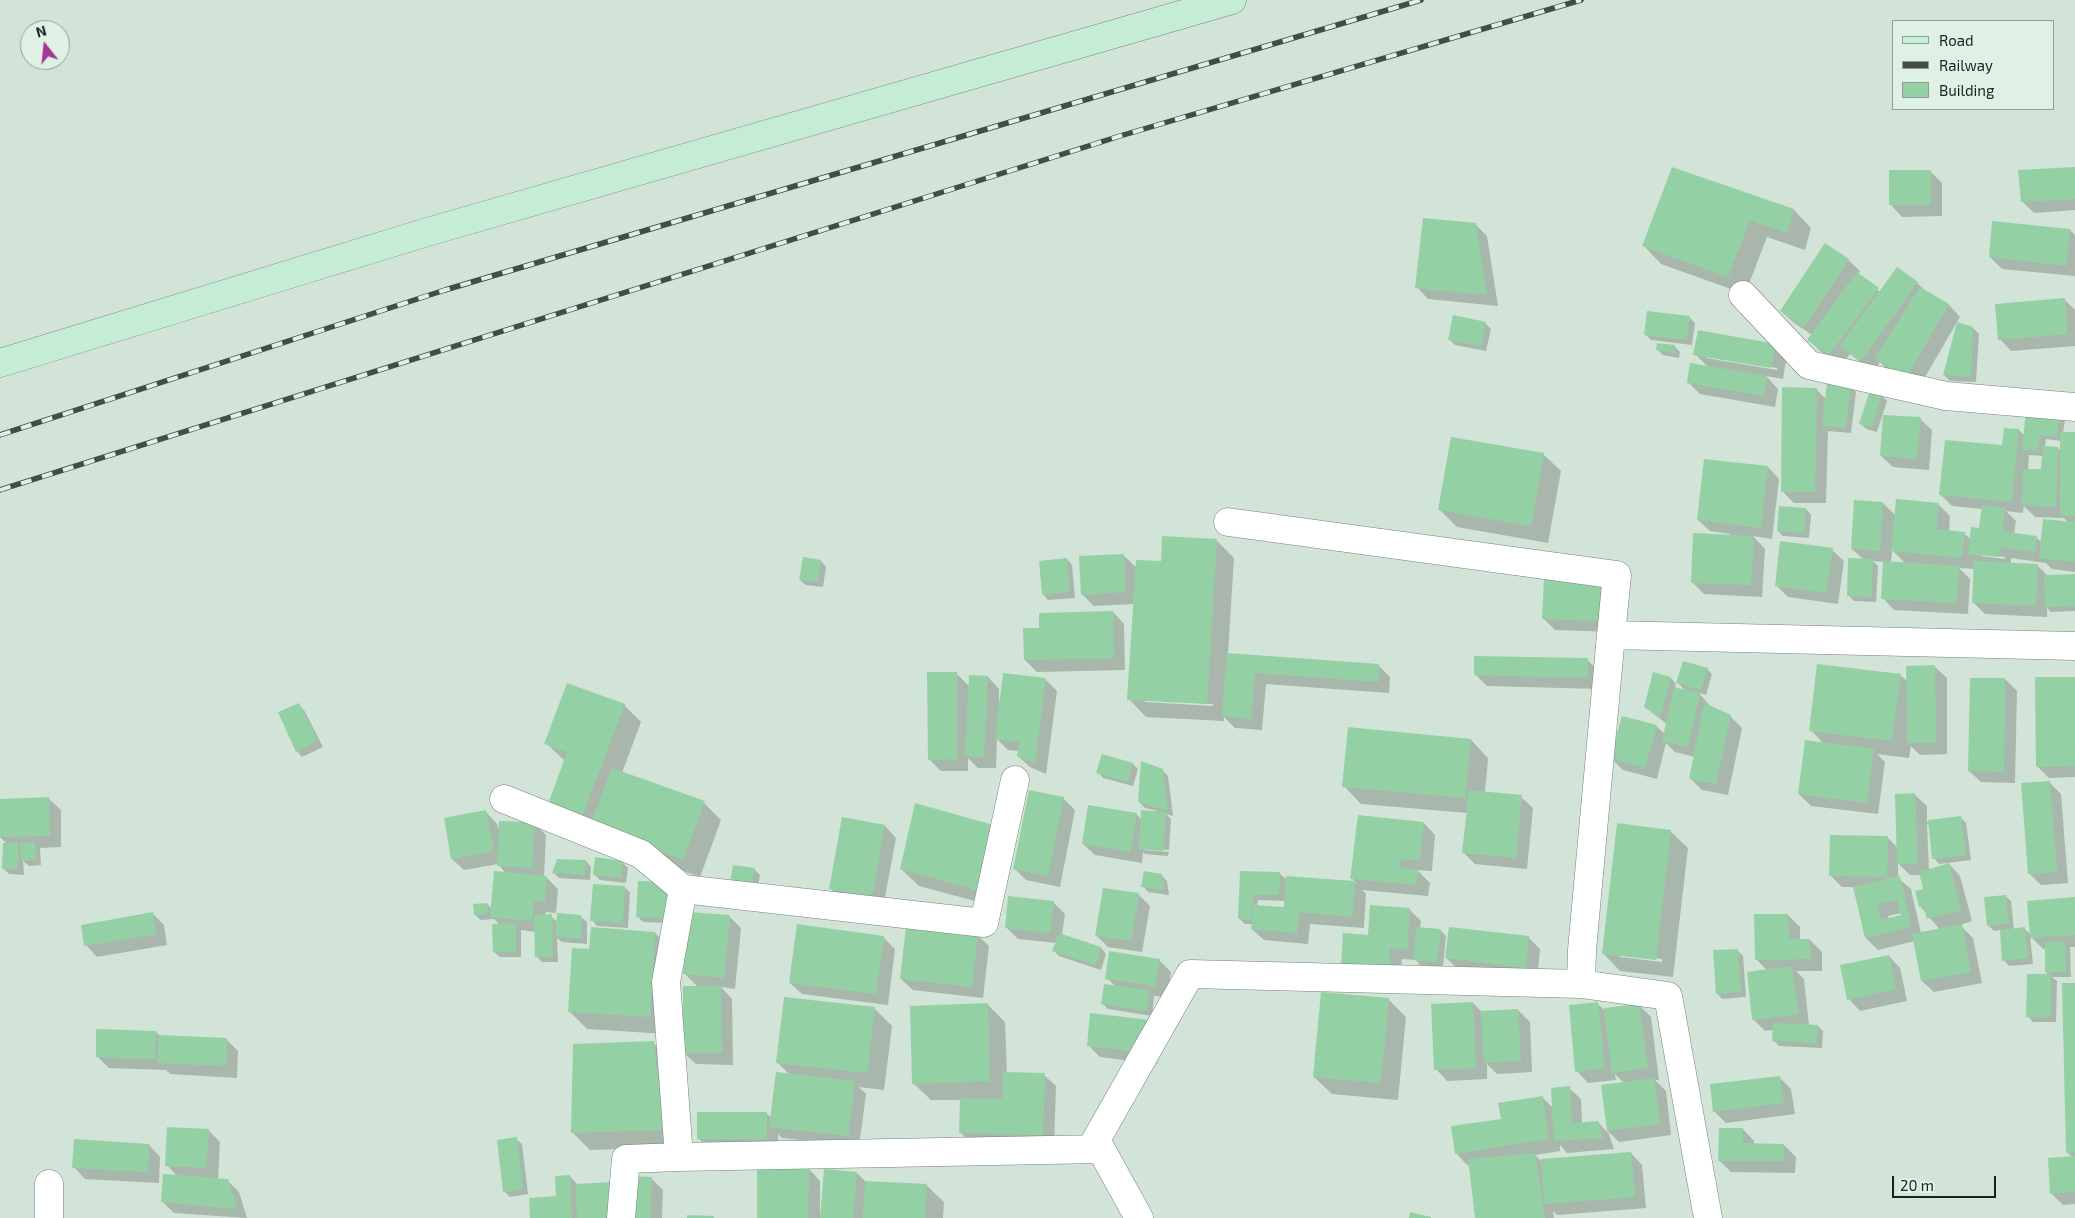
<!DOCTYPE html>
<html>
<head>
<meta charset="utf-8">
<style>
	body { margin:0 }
	#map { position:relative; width:2075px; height:1218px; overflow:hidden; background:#d2e4d7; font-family:"Exo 2",sans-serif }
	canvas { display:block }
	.legend { position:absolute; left:1892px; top:20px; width:162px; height:90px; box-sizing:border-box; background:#dff1e4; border:1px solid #919e94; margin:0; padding:6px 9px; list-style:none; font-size:15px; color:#1b211c }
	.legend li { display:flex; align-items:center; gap:10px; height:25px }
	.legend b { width:25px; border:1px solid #919e94 }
	.north { position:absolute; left:20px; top:20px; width:50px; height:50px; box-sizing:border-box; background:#dff1e4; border:1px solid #919e94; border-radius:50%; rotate:344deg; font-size:14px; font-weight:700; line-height:20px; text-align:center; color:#1b211c }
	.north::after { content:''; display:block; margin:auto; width:18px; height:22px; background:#a33695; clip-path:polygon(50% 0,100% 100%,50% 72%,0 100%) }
	.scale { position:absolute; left:1892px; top:1176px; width:104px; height:22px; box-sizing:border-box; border:2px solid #1b211c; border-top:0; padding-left:6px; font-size:15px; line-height:18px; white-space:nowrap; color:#1b211c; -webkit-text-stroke:4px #dff1e4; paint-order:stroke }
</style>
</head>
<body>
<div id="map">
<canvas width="2075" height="1218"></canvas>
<ul class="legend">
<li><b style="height:6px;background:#c5ecd5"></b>Road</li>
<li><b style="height:6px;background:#434c45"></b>Railway</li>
<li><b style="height:14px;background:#93d1a5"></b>Building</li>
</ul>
<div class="north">N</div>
<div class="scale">20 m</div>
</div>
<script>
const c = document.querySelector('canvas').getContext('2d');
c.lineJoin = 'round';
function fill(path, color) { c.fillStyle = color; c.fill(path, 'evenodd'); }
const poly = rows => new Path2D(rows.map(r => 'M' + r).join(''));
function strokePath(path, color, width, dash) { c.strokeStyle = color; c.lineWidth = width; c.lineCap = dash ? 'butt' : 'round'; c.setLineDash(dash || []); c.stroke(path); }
const shadow = poly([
	[2075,168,2075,210,2034,213,2022,201],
	[1672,169,1794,210,1811,228,1805,250,1767,237,1745,294,1661,264,1644,246],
	[1930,171,1942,183,1942,216,1902,217,1891,205],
	[1475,224,1487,236,1498,306,1428,299,1417,287],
	[2070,230,2075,235,2075,276,2002,269,1990,257],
	[1848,260,1860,271,1858,275,1880,292,1917,283,1927,292,1949,305,1960,317,1918,389,1888,370,1880,362,1873,372,1850,354,1841,366,1820,351,1809,340,1812,335,1793,322,1781,311],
	[2064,299,2075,310,2075,346,2011,351,2000,339],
	[1689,317,1695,323,1692,345,1651,340,1645,334],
	[1485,323,1491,329,1486,351,1455,345,1449,339],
	[1958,324,1973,328,1979,334,1976,382,1950,381,1944,375],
	[1775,345,1787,356,1783,379,1766,376,1778,389,1775,407,1700,394,1688,382,1708,367,1695,354],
	[1706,356,1777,368,1777,370,1706,358],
	[1675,347,1680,352,1679,358,1663,355,1657,349],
	[1850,386,1856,392,1851,433,1828,431,1826,503,1794,503,1782,491,1816,389,1826,399],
	[1881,395,1887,401,1877,432,1866,429,1861,424],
	[2059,415,2065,420,2063,433,2075,433,2075,572,2052,569,2046,563,2011,558,2011,564,2037,565,2048,576,2075,575,2075,611,2051,612,2047,608,2047,617,1985,614,1974,603,1975,569,1959,568,1970,579,1968,614,1894,610,1883,598,1884,562,1873,561,1878,566,1876,602,1854,601,1848,595,1864,560,1852,549,1883,503,1896,516,1939,505,1950,516,1949,532,1965,534,1971,540,1980,529,1983,509,1952,506,1940,494,2003,447,2019,430,2025,436],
	[2046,439,2062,441,2062,452,2058,448,2045,447],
	[2029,455,2043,456,2042,471,2028,470],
	[2024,506,2035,517,2064,518,2069,523,2042,543,2036,537,2014,534,2016,521,2006,511,2023,513],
	[1892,550,1906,564,1891,563],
	[1981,554,2005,557,2005,559,1981,556],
	[1920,419,1932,430,1929,470,1893,467,1881,456],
	[1543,454,1561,471,1548,543,1457,527,1440,510],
	[1768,467,1779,479,1772,539,1753,536,1765,549,1762,597,1704,594,1692,582,1731,534,1710,531,1698,520],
	[1806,509,1811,515,1809,538,1783,536,1778,531],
	[1216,540,1234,558,1228,654,1378,665,1390,677,1389,693,1266,684,1262,730,1235,728,1224,717,1224,721,1146,717,1129,699,1134,604,1094,606,1082,594,1123,555,1137,568,1162,562],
	[1145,700,1213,704,1213,706,1145,702],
	[1832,550,1844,561,1838,604,1788,597,1776,585],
	[804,559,821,561,826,567,823,587,806,585,800,580],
	[1067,559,1072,565,1075,598,1048,600,1043,594],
	[1601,582,1613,594,1610,632,1555,630,1543,618],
	[1113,612,1124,624,1125,670,1037,672,1025,660,1040,629],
	[1587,660,1599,671,1599,689,1487,686,1475,674],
	[1935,667,1947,678,1947,754,1920,755,1911,746,1909,758,1877,754,1885,762,1878,814,1811,806,1799,794,1824,744,1811,730,1900,675,1907,681],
	[1707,669,1712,674,1706,695,1699,693,1711,707,1730,716,1742,728,1728,795,1702,790,1690,778,1695,757,1675,752,1666,743,1657,779,1623,770,1611,758,1656,726,1665,734,1667,724,1651,712,1671,678,1676,684,1675,688,1686,691,1677,682],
	[956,673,970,687,988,677,999,689,999,702,1046,680,1057,691,1046,774,1030,767,1018,756,1019,751,1008,750,997,739,996,768,978,768,968,758,968,771,941,771,929,759],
	[2075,678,2075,777,2049,778,2037,766],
	[2005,679,2017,691,2015,783,1981,782,1969,771],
	[299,705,304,710,323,747,302,757,297,751],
	[624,705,641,722,622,773,704,803,721,820,700,877,609,843,566,824,565,761,546,743],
	[1471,740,1488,758,1485,793,1521,797,1533,808,1527,869,1475,864,1464,853,1468,813,1361,804,1344,786],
	[1133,764,1138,769,1133,786,1103,778,1098,772],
	[1163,771,1168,776,1173,816,1166,814,1171,819,1169,850,1144,848,1144,850,1169,852,1168,856,1145,854,1143,852,1142,863,1095,855,1083,844,1136,814,1142,820,1158,811,1145,808,1139,802],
	[2049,782,2061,794,2068,883,2041,885,2029,873],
	[1915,795,1927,806,1927,822,1960,817,1966,823,1971,860,1939,864,1934,858,1929,823,1927,824,1929,870,1949,864,1960,876,1972,921,1960,925,1973,938,1982,983,1934,992,1922,981,1915,941,1878,950,1866,938,1854,887,1842,887,1830,875,1887,837,1898,848],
	[1898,863,1910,875,1921,875,1925,890,1921,907,1940,930,1921,933,1911,889,1898,878],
	[1902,913,1903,916,1889,919,1888,916],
	[1063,798,1075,810,1060,887,1026,880,1014,868],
	[49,799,61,810,61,847,40,848,41,865,29,866,23,861,24,875,9,874,4,869,8,845,0,837,0,800],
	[486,812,497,824,499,830,534,823,546,835,544,877,547,878,558,889,556,913,546,912,545,916,551,916,557,922,581,917,587,922,587,944,562,942,557,938,558,962,542,962,536,956,536,932,521,930,521,957,500,957,494,952,500,925,494,919,481,920,475,915,487,904,492,909,506,874,498,864,464,870,452,859],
	[1424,823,1435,835,1432,871,1417,870,1430,883,1428,896,1362,890,1366,894,1364,928,1310,924,1308,944,1264,940,1252,929,1253,924,1245,924,1240,919,1242,872,1280,874,1287,880,1287,877,1356,883,1352,878],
	[1258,900,1285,901,1285,909,1257,906],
	[885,826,896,838,883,908,842,900,830,888],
	[1670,831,1688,848,1673,977,1620,971,1603,953],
	[1620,955,1662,959,1662,962,1620,957],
	[1014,844,1001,908,919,886,901,869],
	[586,861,591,867,590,880,559,878,554,873],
	[622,862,628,868,626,883,600,880,594,874],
	[734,866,754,869,760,875,756,898],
	[1161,875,1167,881,1169,895,1148,892,1143,886],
	[624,887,630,892,628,928,597,926,592,920],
	[673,889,670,923,643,922,637,916],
	[1138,894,1150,906,1142,952,1108,947,1096,935],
	[2005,896,2011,901,2014,930,2024,928,2031,935,2075,898,2075,947,2070,947,2071,977,2052,977,2057,981,2056,1022,2033,1022,2028,1016,2050,976,2046,972,2046,949,2043,949,2030,936,2033,964,2009,966,2004,960,2001,930,1994,931,1988,925],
	[1053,902,1065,914,1062,935,1101,948,1106,954,1101,970,1059,956,1054,951,1056,943,1018,939,1006,927],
	[1409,909,1421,921,1420,928,1441,931,1446,936,1443,967,1420,965,1416,960,1402,959,1400,979,1354,976],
	[152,913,164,925,167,945,97,957,86,945],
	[1788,915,1800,927,1800,940,1810,940,1822,952,1822,971,1796,971,1804,979,1809,1025,1818,1026,1823,1031,1822,1048,1779,1046,1774,1041,1774,1030,1765,1031,1753,1019,1767,970,1756,959],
	[729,916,741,928,735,989,721,987,732,999,733,1065,696,1064,684,1053,698,987,684,973],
	[655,933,672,950,666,1034,587,1029,569,1011],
	[977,935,989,946,983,998,913,990,901,979],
	[883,937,895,949,888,1005,802,994,790,983],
	[1528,937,1540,949,1537,979,1458,969,1446,958],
	[1737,950,1743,956,1746,997,1722,999,1717,993],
	[1889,956,1900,968,1907,1001,1860,1011,1849,999],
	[1159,960,1171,972,1167,997,1154,996,1152,1016,1108,1009,1103,1004,1115,986,1107,978],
	[2075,984,2075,1204,2063,1205,2051,1193,2073,1158,2067,1152],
	[1388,999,1406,1017,1398,1100,1332,1094,1314,1077],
	[1473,1003,1482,1012,1518,1010,1530,1022,1532,1072,1497,1074,1487,1064,1487,1079,1447,1081,1436,1069],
	[1598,1004,1604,1010,1639,1005,1651,1017,1659,1080,1655,1080,1666,1091,1671,1135,1619,1142,1608,1131,1614,1149,1567,1153,1560,1145,1560,1151,1535,1155,1541,1161,1631,1153,1642,1165,1646,1208,1557,1215,1553,1211,1554,1218,1477,1218,1470,1165,1467,1165,1456,1153,1502,1120,1542,1097,1553,1108,1569,1088,1581,1099,1582,1123,1598,1122,1608,1133,1602,1086,1624,1083,1615,1074,1616,1080,1588,1083,1577,1071],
	[988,1005,1005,1022,1007,1074,1044,1075,1056,1086,1054,1146,972,1144,961,1133,962,1100,931,1100,913,1083],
	[874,1008,892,1026,884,1090,859,1087,866,1094,859,1147,782,1138,778,1134,778,1150,710,1150,698,1138,767,1114,772,1118,790,1075,777,1062],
	[156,1032,160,1036,227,1040,238,1051,237,1078,170,1074,166,1070,109,1068,97,1056],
	[1161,1032,1157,1064,1100,1057,1088,1045],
	[653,1043,671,1060,680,1147,590,1150,572,1132],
	[1779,1077,1791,1089,1795,1114,1726,1123,1714,1111],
	[1743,1129,1754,1141,1754,1145,1784,1145,1796,1157,1795,1173,1731,1172,1720,1161],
	[208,1130,220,1142,218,1179,227,1180,239,1192,247,1218,174,1213,162,1201,177,1176,167,1165],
	[516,1139,522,1144,528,1194,510,1197,504,1191],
	[149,1145,160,1157,159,1183,85,1179,74,1167],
	[809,1169,820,1181,820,1215,822,1215,857,1173,866,1182,926,1185,944,1202,943,1218,758,1218],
	[570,1176,578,1185,625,1218,531,1218,557,1198],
	[651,1178,663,1190,662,1218,632,1218]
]);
const building = poly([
	[1672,167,1794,209,1787,233,1750,220,1728,277,1642,246],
	[2075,167,2075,199,2021,202,2018,170],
	[1889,170,1931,170,1931,205,1889,205],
	[1423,218,1476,223,1487,295,1415,288],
	[1992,221,2070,229,2066,266,1989,257],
	[1825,243,1849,259,1804,327,1780,311],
	[1897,267,1918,282,1861,361,1840,346],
	[1857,272,1879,288,1829,355,1807,340],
	[1920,287,1949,304,1906,378,1875,358],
	[2065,298,2067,334,1998,340,1995,304],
	[1647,311,1690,316,1687,340,1644,335],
	[1453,315,1486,322,1481,346,1448,340],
	[1957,322,1973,327,1971,377,1943,375],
	[1698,330,1776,344,1771,368,1693,355],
	[1657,343,1675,345,1674,353,1656,350],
	[1690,363,1767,376,1764,396,1687,383],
	[1827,383,1851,385,1846,428,1822,426],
	[1782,387,1817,388,1815,492,1781,492],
	[1870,390,1882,394,1872,427,1859,424],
	[2026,410,2060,414,2057,436,2040,435,2038,451,2022,450],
	[1883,415,1921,417,1917,459,1880,456],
	[2004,428,2019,429,2012,502,1939,495,1945,440,2002,445],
	[2060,432,2075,432,2075,516,2060,516],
	[1451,437,1544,453,1531,526,1438,510],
	[2043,446,2058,447,2056,507,2022,505,2023,469,2041,469],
	[1704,459,1768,466,1761,528,1697,520],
	[1896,499,1939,503,1936,529,1965,532,1962,558,1891,551],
	[1854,500,1883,502,1880,551,1851,549],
	[1982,505,2005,508,2002,531,2037,536,2035,552,2000,547,1999,557,1968,554,1971,527,1979,528],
	[1779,506,1806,508,1804,533,1777,531],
	[2043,519,2075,522,2075,562,2039,558],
	[1693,533,1754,536,1751,585,1691,583],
	[1162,536,1217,539,1207,704,1127,700,1136,560,1161,561],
	[1780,541,1833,548,1826,593,1775,586],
	[1124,554,1126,592,1081,595,1079,556],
	[803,557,821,560,818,582,799,580],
	[1067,558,1070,592,1042,595,1039,561],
	[1848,558,1873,559,1871,597,1847,596],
	[1883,561,1959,566,1957,603,1881,599],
	[1974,561,2038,564,2036,606,1972,603],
	[2075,574,2075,606,2045,607,2044,575],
	[1544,578,1601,581,1599,621,1542,619],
	[1113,611,1114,658,1024,660,1023,628,1039,628,1039,613],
	[1227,653,1379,664,1378,682,1255,673,1251,719,1222,716],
	[1474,656,1588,658,1588,678,1474,675],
	[1683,661,1708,668,1701,690,1676,683],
	[1817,664,1901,674,1892,741,1809,731],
	[1935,665,1936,743,1907,743,1906,666],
	[927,672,957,672,957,759,928,760],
	[1653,672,1671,677,1660,718,1644,707],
	[1003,673,1046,678,1035,763,1017,756,1019,742,995,739],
	[969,675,988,676,984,757,965,756],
	[2035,677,2075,677,2075,766,2036,767],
	[1970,678,2005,678,2004,772,1968,771],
	[567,683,625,704,581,819,547,807,567,752,544,744],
	[1674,687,1700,693,1688,747,1662,741],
	[299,703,318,741,296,752,278,712],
	[1704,703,1731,715,1716,784,1689,779],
	[1622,716,1657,725,1645,768,1610,758],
	[1348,727,1471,739,1465,798,1342,787],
	[1805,740,1874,749,1867,803,1798,794],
	[1102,754,1133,763,1127,782,1096,773],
	[1141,761,1163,769,1168,811,1138,802],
	[612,768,705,801,683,860,590,826],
	[2050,781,2057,872,2028,874,2021,783],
	[1029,790,1064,797,1048,876,1013,869],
	[1469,790,1522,795,1516,858,1462,853],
	[1915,793,1918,864,1897,864,1895,794],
	[49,797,50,836,0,837,0,799],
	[915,803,997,826,984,892,900,869],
	[1088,805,1137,813,1130,852,1082,844],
	[486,810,494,851,451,859,444,818],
	[1141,810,1166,812,1163,851,1139,849],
	[1358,815,1424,822,1420,860,1401,859,1400,868,1418,870,1416,885,1350,879],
	[1961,816,1966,855,1932,859,1928,820],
	[842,817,885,825,872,897,829,889],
	[499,821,535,822,532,868,497,866],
	[1617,823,1671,830,1656,960,1602,954],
	[1830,835,1888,836,1887,877,1829,876],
	[35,842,36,860,22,861,20,843],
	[3,843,18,843,18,869,2,869],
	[595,857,623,861,621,878,593,875],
	[557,859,586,860,585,875,552,873],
	[1949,863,1961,910,1927,919,1924,906,1919,907,1915,891,1923,889,1919,872],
	[733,865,755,868,750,893,729,889],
	[494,871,547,876,545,902,534,901,532,921,490,917],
	[1144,871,1162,874,1164,890,1141,887],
	[1240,871,1280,872,1279,895,1253,895,1251,920,1238,919],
	[1286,876,1355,881,1352,917,1299,912,1297,933,1251,929,1253,905,1284,907],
	[1900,876,1911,927,1865,938,1853,887],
	[1897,900,1901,915,1881,920,1877,904],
	[638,881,668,882,665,918,636,917],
	[593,884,625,886,623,923,590,921],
	[1103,888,1139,893,1131,941,1095,936],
	[2006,895,2009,923,1987,926,1984,897],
	[1008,896,1054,901,1050,933,1005,928],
	[2075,897,2075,935,2030,938,2027,901],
	[487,903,488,914,474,915,473,904],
	[1370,905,1410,908,1407,949,1390,948,1389,968,1341,965,1343,933,1368,935],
	[153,912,156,934,84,946,81,925],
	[689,912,730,915,724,978,683,974],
	[557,913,581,915,582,939,555,937],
	[552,914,553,957,535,957,534,915],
	[1754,914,1788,914,1789,939,1810,939,1811,959,1755,960],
	[516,923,516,952,493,952,492,924],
	[797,924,884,936,876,994,789,983],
	[1962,924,1971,972,1921,981,1912,934],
	[906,926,978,934,972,987,900,979],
	[591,927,655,932,650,1017,568,1012,572,948,589,949],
	[1417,927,1441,929,1437,962,1413,960],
	[1449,927,1529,936,1526,968,1445,958],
	[2025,927,2028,958,2002,961,2000,930],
	[1059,933,1101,947,1095,965,1052,951],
	[2045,942,2065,942,2066,972,2045,972],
	[1738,949,1741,992,1716,994,1713,950],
	[1109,951,1160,959,1155,986,1105,979],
	[1889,955,1896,989,1847,1000,1840,965],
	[1792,966,1798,1014,1752,1020,1747,972],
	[2027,974,2051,974,2051,1017,2026,1017],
	[2062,983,2075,983,2075,1152,2066,1153],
	[1104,984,1149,990,1147,1011,1101,1004],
	[683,986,721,986,722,1053,683,1053],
	[1321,992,1389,998,1381,1083,1313,1077],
	[784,997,875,1007,867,1073,776,1063],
	[1473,1002,1476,1068,1434,1070,1431,1004],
	[1598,1002,1605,1068,1575,1072,1569,1005],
	[988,1003,990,1081,912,1084,910,1006],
	[1639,1004,1648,1068,1612,1073,1604,1008],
	[1518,1009,1521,1061,1484,1063,1481,1011],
	[1090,1013,1150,1020,1146,1053,1087,1046],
	[1773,1023,1818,1025,1817,1043,1772,1041],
	[96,1029,156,1031,155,1059,96,1057],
	[159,1035,227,1038,226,1066,157,1063],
	[654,1041,663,1130,571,1133,573,1044],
	[776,1072,855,1081,848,1136,769,1127],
	[1003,1072,1045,1073,1043,1135,959,1133,960,1098,1002,1099],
	[1780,1076,1784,1103,1713,1112,1710,1084],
	[1654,1078,1660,1124,1607,1131,1601,1085],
	[1570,1086,1572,1123,1598,1121,1603,1138,1554,1141,1551,1088],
	[1543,1096,1549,1139,1455,1154,1451,1126,1501,1119,1498,1103],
	[697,1112,767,1112,767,1139,697,1139],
	[167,1127,209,1129,206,1168,165,1166],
	[1719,1128,1743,1128,1743,1143,1784,1144,1784,1161,1718,1161],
	[517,1137,523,1189,503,1192,497,1140],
	[74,1139,149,1144,148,1172,72,1168],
	[1631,1152,1635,1197,1544,1204,1541,1159],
	[1535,1153,1545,1218,1475,1218,1468,1159],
	[2075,1156,2075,1192,2050,1194,2048,1158],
	[757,1167,809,1168,808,1218,757,1218],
	[824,1169,857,1172,853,1218,820,1218],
	[163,1174,228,1179,237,1209,161,1202],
	[570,1175,572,1218,530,1218,529,1198,556,1196,555,1176],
	[633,1176,652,1177,650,1218,631,1218],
	[865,1181,927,1184,925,1218,863,1218],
	[613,1182,614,1218,577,1218,576,1184],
	[1410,1212,1431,1217,1431,1218,1409,1218],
	[687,1215,714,1216,714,1218,687,1218]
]);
const street = poly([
	[1743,295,1809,365,1946,396,2075,407],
	[1228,522,1617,575,1611,635],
	[504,799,641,854,683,889],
	[1581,984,1582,950,1611,635,2075,646],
	[679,1157,1101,1149],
	[49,1218,49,1184],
	[621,1218,626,1159,679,1157,666,982,683,889,984,923,1015,780],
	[1139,1218,1096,1140,1190,974,1581,984,1668,996,1708,1218]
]);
const secondary = poly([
	[0,363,424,233,1232,0]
]);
const rail = poly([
	[0,435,445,290,1421,0],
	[0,490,1120,136,1581,0]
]);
fill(shadow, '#0003');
fill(building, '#93d1a5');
strokePath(street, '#738377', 29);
strokePath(secondary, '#738377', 29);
strokePath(street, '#fff', 28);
strokePath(secondary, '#c5ecd5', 28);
strokePath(rail, '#434c45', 5.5);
strokePath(rail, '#dff1e4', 4, [11]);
</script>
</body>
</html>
